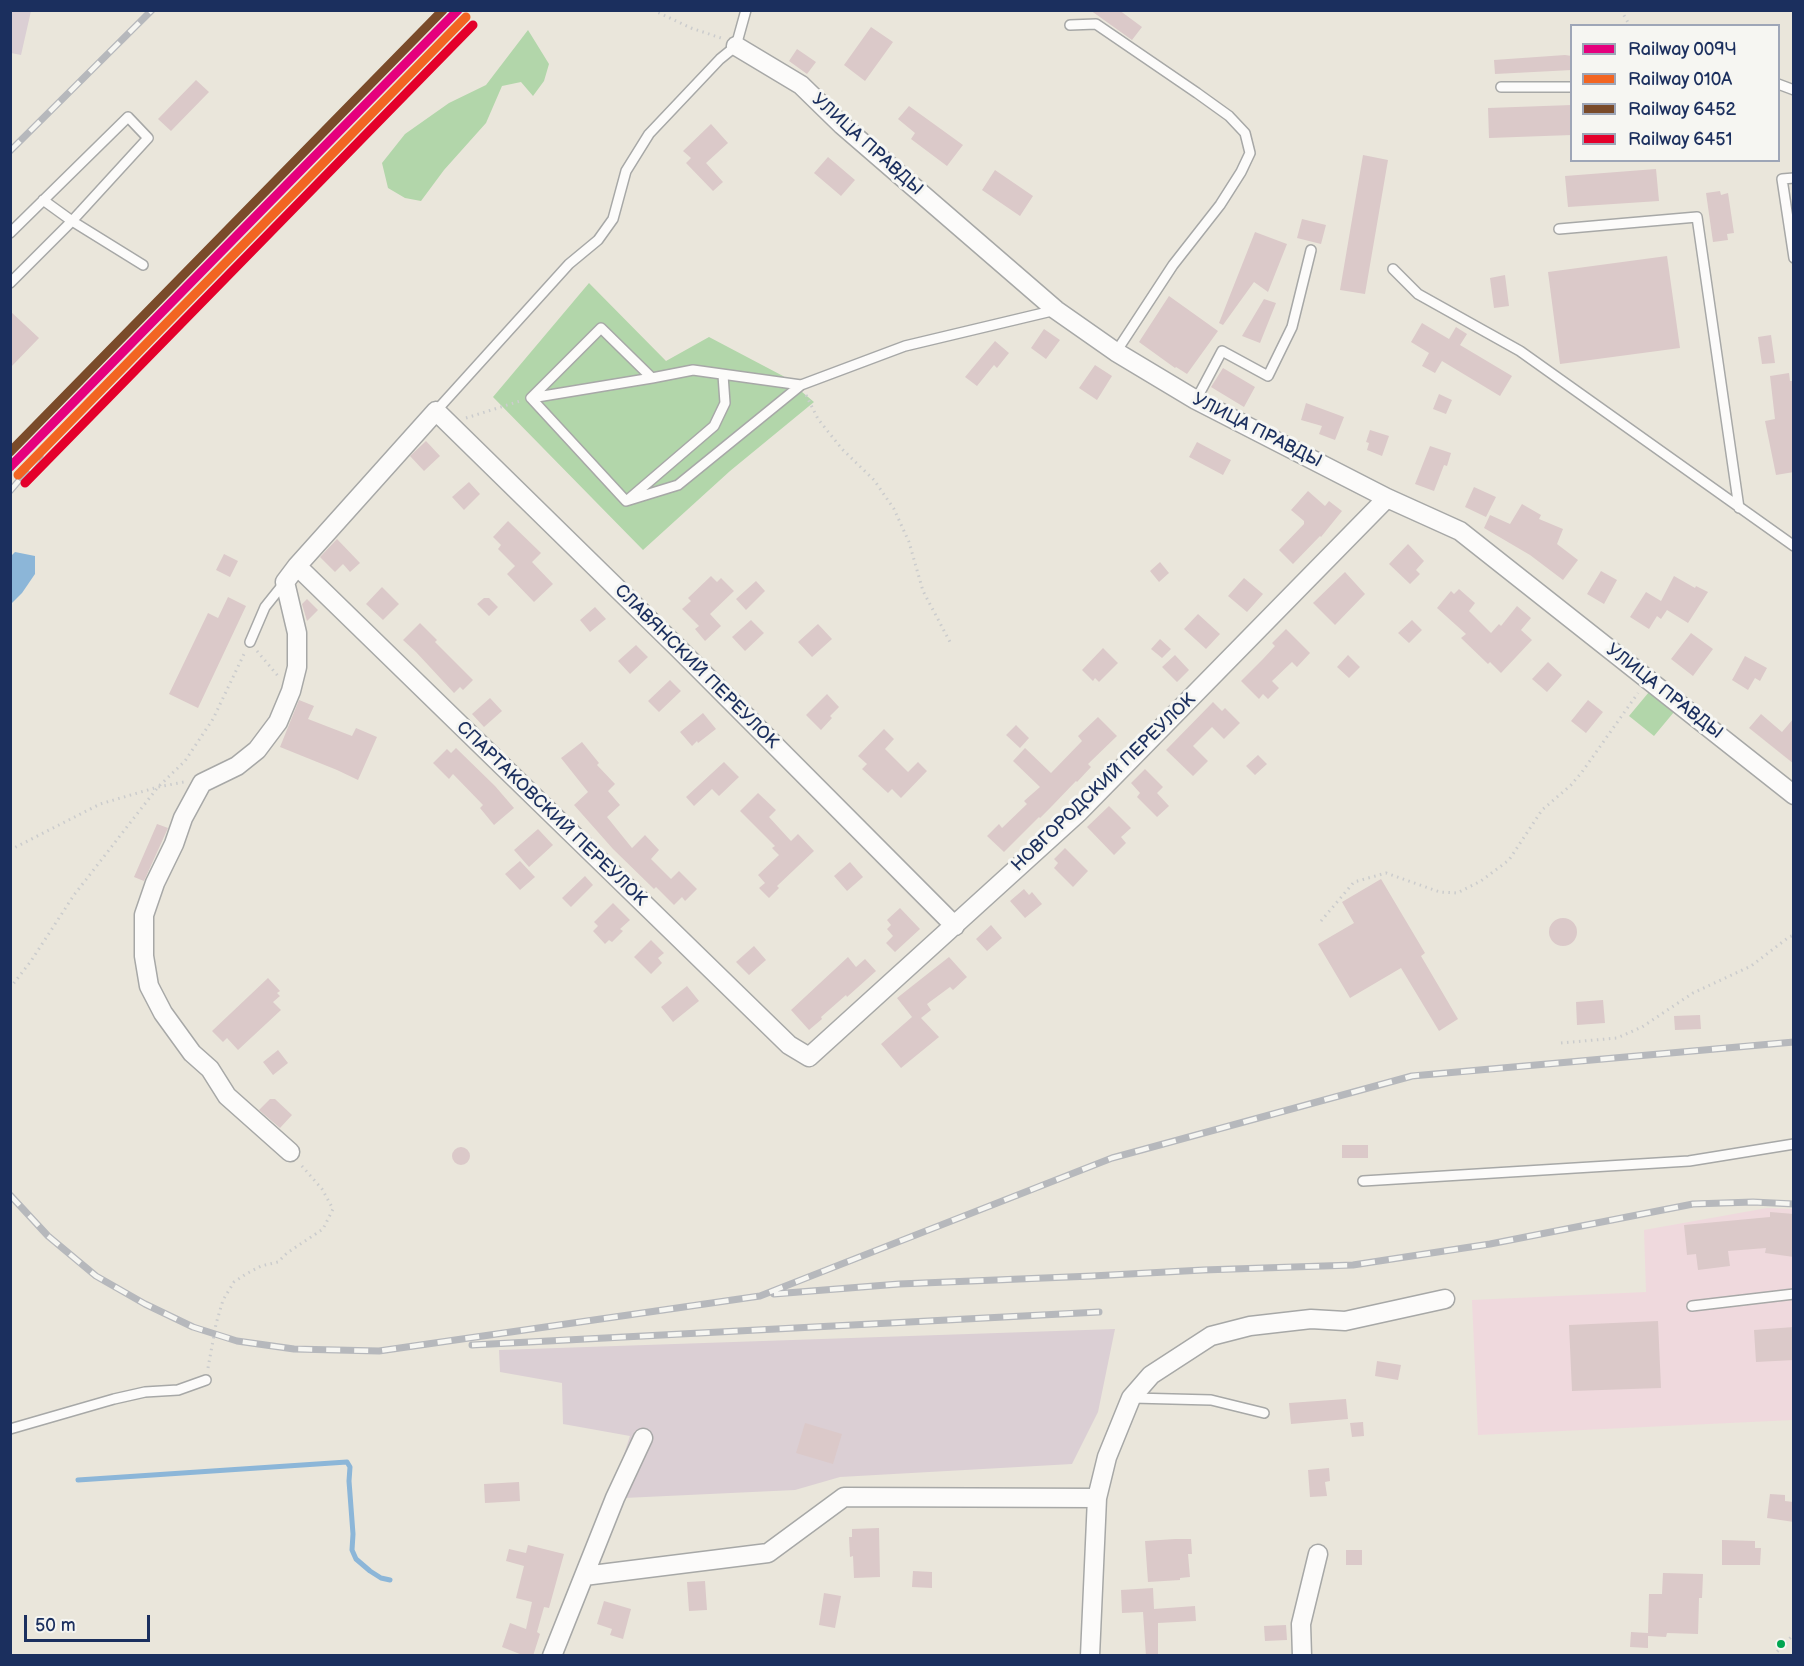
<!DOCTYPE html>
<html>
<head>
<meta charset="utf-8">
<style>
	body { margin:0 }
	#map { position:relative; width:1804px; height:1666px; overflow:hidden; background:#eae6db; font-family:"Balsamiq Sans",sans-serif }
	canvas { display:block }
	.frame { position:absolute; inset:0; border:12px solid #1b2f5e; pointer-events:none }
	.legend { position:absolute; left:1570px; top:24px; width:210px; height:138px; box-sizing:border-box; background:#f6f6f2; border:2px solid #9ea6b7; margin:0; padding:8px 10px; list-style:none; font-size:18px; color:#1b2f5e }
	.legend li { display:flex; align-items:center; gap:12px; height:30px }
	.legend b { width:30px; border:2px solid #9ea6b7 }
	.scale { position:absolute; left:24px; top:1615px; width:126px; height:27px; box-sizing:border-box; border:3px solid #1b2f5e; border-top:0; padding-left:8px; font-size:18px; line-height:21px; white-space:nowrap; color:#1b2f5e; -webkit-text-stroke:4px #f6f6f2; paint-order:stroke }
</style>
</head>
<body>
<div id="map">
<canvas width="1804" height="1666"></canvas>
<div class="frame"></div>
<ul class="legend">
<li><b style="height:8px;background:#e5007d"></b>Railway 009Ч</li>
<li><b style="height:8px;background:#f26522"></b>Railway 010А</li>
<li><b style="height:8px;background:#7a4b2a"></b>Railway 6452</li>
<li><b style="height:8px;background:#e4002b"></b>Railway 6451</li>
</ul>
<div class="scale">50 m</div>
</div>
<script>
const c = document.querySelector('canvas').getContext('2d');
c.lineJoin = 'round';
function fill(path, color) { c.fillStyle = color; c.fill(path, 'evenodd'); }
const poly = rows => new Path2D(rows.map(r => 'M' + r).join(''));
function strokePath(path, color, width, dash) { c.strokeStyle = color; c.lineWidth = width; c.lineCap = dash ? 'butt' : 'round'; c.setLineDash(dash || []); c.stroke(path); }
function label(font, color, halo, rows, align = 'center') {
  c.font = font + ' "Balsamiq Sans",sans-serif'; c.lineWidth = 6; c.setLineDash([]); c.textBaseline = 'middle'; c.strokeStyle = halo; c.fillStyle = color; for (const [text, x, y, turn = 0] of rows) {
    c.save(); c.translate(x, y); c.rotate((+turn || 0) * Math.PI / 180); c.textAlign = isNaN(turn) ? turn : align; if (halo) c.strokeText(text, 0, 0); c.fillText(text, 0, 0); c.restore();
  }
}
const built = poly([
	[1767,1208,1793,1209,1793,1420,1478,1435,1472,1300,1646,1292,1644,1230]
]);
const industrial = poly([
	[10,11,31,11,21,55,11,53],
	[1115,1329,1098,1412,1072,1464,840,1477,795,1490,624,1498,612,1491,630,1436,563,1424,562,1383,500,1372,499,1350]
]);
const green = poly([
	[528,30,549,64,544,81,533,96,521,82,502,86,486,123,444,170,421,201,405,198,388,188,382,163,405,134,449,103,486,85],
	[589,283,666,361,709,337,783,376,814,402,730,471,643,550,493,397],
	[1649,692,1674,712,1654,736,1629,716]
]);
const water = poly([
	[15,552,35,556,35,574,22,593,11,604,11,556]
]);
const stream = poly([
	[78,1480,347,1462,350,1467,349,1481,353,1534,352,1550,356,1559,370,1571,381,1578,390,1580]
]);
const building = poly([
	[1090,10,1119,10,1142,27,1132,40],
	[871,27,893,42,865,81,844,65],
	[797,49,816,62,807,74,789,61],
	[1565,55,1572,56,1572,70,1495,74,1494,60],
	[196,80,209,92,171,131,158,119],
	[1572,105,1572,135,1489,138,1488,108],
	[909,106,963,145,947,166,911,139,915,133,898,119],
	[711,124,728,143,706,163,723,182,713,191,686,163,691,158,683,151],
	[1363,155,1388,160,1365,294,1340,290],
	[828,157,855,180,841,196,814,173],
	[1656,169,1659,201,1568,207,1565,176],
	[995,170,1033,196,1020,216,982,190],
	[1720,191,1721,195,1728,193,1734,233,1727,234,1728,240,1713,242,1706,193],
	[1302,219,1326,225,1321,244,1297,238],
	[1255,232,1287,244,1268,292,1254,282,1223,325,1219,323],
	[1667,256,1680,348,1560,364,1548,272],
	[1505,275,1509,306,1494,308,1490,278],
	[1169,296,1218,331,1187,374,1176,367,1175,368,1139,342],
	[1264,299,1276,303,1260,343,1242,336],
	[10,311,39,338,10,368],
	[1422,323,1449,339,1456,327,1467,334,1460,345,1512,376,1500,396,1442,361,1435,373,1422,366,1429,353,1411,342],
	[1044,329,1060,340,1046,359,1031,348],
	[1771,335,1775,363,1762,364,1758,337],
	[995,341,1009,353,997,368,994,365,977,386,965,377],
	[1095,365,1112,376,1097,400,1079,388],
	[1223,368,1255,387,1244,407,1211,387],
	[1789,373,1790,381,1794,381,1794,472,1776,475,1765,421,1775,419,1770,376],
	[1439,394,1452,400,1446,414,1433,409],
	[1306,403,1344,417,1335,440,1319,434,1322,426,1301,420],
	[1370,430,1389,436,1382,456,1367,450,1369,443,1366,442],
	[426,441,440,456,424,471,410,456],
	[1197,442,1231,460,1223,475,1189,457],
	[1430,446,1451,453,1447,466,1444,465,1434,491,1415,484],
	[469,482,480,494,464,510,452,497],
	[1474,487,1496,497,1486,517,1465,507],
	[1308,491,1325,506,1329,501,1342,511,1321,537,1320,536,1293,564,1279,550,1304,524,1304,521,1291,510],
	[1522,504,1541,515,1539,519,1563,529,1557,544,1578,560,1563,580,1530,555,1484,528,1490,515,1510,524],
	[508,521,541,553,532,562,553,584,534,602,507,574,515,566,498,549,501,545,493,537],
	[337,539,360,563,350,572,343,564,335,572,320,557],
	[1408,544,1424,561,1416,570,1420,574,1410,584,1389,564],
	[224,554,238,561,230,577,216,570],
	[1160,562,1169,573,1159,582,1150,571],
	[1601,571,1617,580,1604,604,1587,594],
	[1345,572,1365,594,1335,625,1313,603],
	[711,576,717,582,721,578,734,591,710,614,721,626,705,641,695,629,699,626,682,609,691,601,688,598],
	[1674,576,1695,588,1696,586,1708,592,1688,623,1667,610,1661,619,1657,616,1649,629,1630,617,1646,592,1661,601],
	[1244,578,1263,594,1247,612,1228,596],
	[756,581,765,591,746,610,736,599],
	[382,587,399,604,383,620,366,604],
	[1459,589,1475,603,1469,611,1491,633,1499,624,1501,626,1517,606,1531,618,1521,630,1532,640,1501,673,1490,662,1488,664,1461,638,1466,634,1437,608,1451,591,1454,594],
	[228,597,246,606,198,708,169,694,208,613,218,618],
	[484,598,489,598,498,607,489,616,477,604],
	[307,599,318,610,307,621,302,604],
	[595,607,606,619,590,632,580,620],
	[1198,614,1220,634,1206,649,1184,629],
	[751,620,764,633,745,651,732,637],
	[1412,620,1422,630,1409,643,1398,633],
	[420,623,437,640,435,642,473,680,463,690,460,687,454,693,416,652,403,640],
	[818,624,832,639,812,657,798,642],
	[1286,629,1310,653,1297,667,1292,662,1272,681,1279,688,1268,699,1263,694,1259,699,1241,681,1263,659,1275,646,1272,643],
	[1691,633,1713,649,1693,676,1671,659],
	[1160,639,1171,649,1162,658,1151,649],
	[636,645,648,657,630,674,618,661],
	[1103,648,1118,663,1099,682,1095,678,1093,681,1082,670],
	[1175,655,1189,670,1177,682,1162,667],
	[1348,655,1360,667,1349,678,1337,667],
	[1745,656,1767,668,1760,681,1755,678,1748,690,1732,680],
	[1548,662,1562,675,1547,692,1532,679],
	[670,680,681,691,659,712,648,701],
	[827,694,839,707,830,716,832,718,821,730,806,715],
	[490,698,502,711,484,727,472,714],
	[299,700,314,706,308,719,352,736,356,728,377,737,358,780,337,770,280,747],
	[1588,700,1603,712,1586,733,1571,721],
	[1213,702,1222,711,1225,708,1240,723,1224,739,1212,727,1193,746,1208,761,1193,776,1166,750],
	[703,713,716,729,698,743,697,741,692,746,680,732],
	[1761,714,1782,732,1794,718,1794,764,1749,728],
	[1098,717,1117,736,1088,764,1091,767,1077,782,1076,781,1052,806,1040,818,1039,817,1004,852,987,836,999,824,1002,828,1027,804,1024,801,1040,787,1013,761,1025,748,1051,773,1082,741,1078,736],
	[1016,725,1029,738,1020,748,1006,735],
	[884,729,894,739,885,749,908,772,918,762,927,771,901,798,892,789,888,793,862,769,867,764,858,756],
	[582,742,599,763,597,765,615,784,608,791,620,805,607,817,632,848,645,835,659,850,651,859,671,879,679,871,697,889,685,901,682,897,674,905,656,887,654,889,613,849,574,805,588,792,561,758],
	[456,748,495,786,514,808,494,825,480,808,483,805,453,774,449,779,433,763,447,749,451,753],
	[1258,755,1267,764,1255,775,1246,766],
	[724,762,739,777,719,796,712,789,694,806,686,797],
	[1145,769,1163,787,1157,793,1169,806,1157,817,1137,797,1140,793,1131,783],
	[758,793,776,810,769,817,791,841,798,834,814,851,777,886,779,888,769,898,759,888,765,883,758,875,779,855,772,848,775,846,740,811],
	[1109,806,1131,828,1121,837,1126,843,1114,855,1087,827],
	[157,824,168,828,144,881,134,877],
	[538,829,553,845,529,867,514,850],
	[1065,848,1088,871,1073,887,1054,868,1058,863,1054,859],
	[520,861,535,877,520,890,505,874],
	[850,862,863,877,847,891,834,876],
	[585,876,593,885,571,907,562,898],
	[1381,879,1425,953,1421,956,1458,1019,1439,1031,1401,968,1350,998,1318,944,1354,923,1342,902],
	[1024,889,1029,895,1032,892,1042,904,1025,918,1010,901],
	[613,903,630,920,620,929,623,931,612,942,609,940,605,944,593,931,598,926,594,922],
	[900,908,920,929,895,952,886,943,893,936,887,929,891,925,887,920],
	'1549 932a14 14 0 1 1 28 0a14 14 0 1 1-28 0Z',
	[991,925,1002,938,987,951,976,939],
	[651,940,664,953,658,958,662,963,651,974,634,957],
	[754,946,766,960,749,975,736,962],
	[848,957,856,967,865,959,876,971,847,997,846,995,821,1017,822,1019,809,1030,791,1010],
	[949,957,967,977,953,990,950,987,927,1004,931,1010,921,1018,939,1037,901,1068,881,1044,912,1017,897,998],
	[268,978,280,991,277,993,280,996,273,1002,281,1010,238,1050,227,1038,223,1042,212,1031],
	[687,986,699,1001,673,1022,661,1007],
	[1603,1000,1605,1023,1577,1025,1576,1002],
	[1700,1015,1701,1029,1675,1030,1674,1016],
	[278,1050,288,1063,273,1075,263,1062],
	[270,1099,275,1099,292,1115,280,1128,259,1110],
	[1342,1145,1368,1145,1368,1158,1342,1158],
	'452 1156a9 9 0 1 1 18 0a9 9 0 1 1-18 0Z',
	[1770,1212,1794,1214,1794,1257,1765,1253,1766,1248,1728,1251,1730,1266,1698,1270,1696,1254,1687,1255,1684,1225,1770,1217],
	[1658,1321,1661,1388,1572,1391,1569,1325],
	[1794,1327,1794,1360,1756,1362,1754,1330],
	[1377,1361,1401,1365,1398,1380,1375,1376],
	[1346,1399,1348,1419,1291,1424,1289,1403],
	[1363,1422,1364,1436,1352,1437,1350,1423],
	[805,1423,842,1434,833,1464,796,1453],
	[1329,1468,1330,1481,1325,1482,1327,1496,1310,1497,1308,1470],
	[519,1482,520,1501,485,1503,484,1484],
	[1770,1494,1785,1495,1785,1501,1794,1502,1794,1522,1767,1518],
	[879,1528,880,1577,854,1578,853,1556,850,1557,849,1537,852,1537,852,1529],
	[1175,1539,1191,1539,1192,1554,1188,1554,1190,1577,1180,1578,1180,1580,1148,1582,1145,1541],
	[1722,1540,1755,1541,1755,1548,1761,1548,1760,1565,1722,1565],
	[528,1545,564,1554,549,1608,544,1607,537,1632,540,1634,533,1656,525,1656,502,1647,510,1623,526,1629,532,1602,516,1598,524,1566,506,1561,509,1549,526,1553],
	[1346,1550,1362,1550,1362,1565,1346,1565],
	[913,1571,932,1572,932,1588,912,1587],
	[1663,1573,1703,1574,1702,1598,1699,1598,1698,1634,1667,1633,1666,1637,1648,1636,1648,1648,1630,1647,1631,1632,1648,1633,1649,1594,1662,1594],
	[705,1581,707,1610,689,1611,687,1582],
	[1153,1588,1154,1609,1195,1606,1196,1621,1158,1623,1158,1656,1146,1656,1143,1612,1122,1613,1121,1590],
	[824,1593,841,1596,835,1628,819,1625],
	[604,1601,631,1609,623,1639,610,1635,612,1629,597,1624],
	[1286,1625,1287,1640,1265,1641,1264,1626]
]);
const path = poly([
	[653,10,691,28,721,38],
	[1621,10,1630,26],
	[806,395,818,419,842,449,874,480,894,509,909,542,923,591,950,642],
	[466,418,520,401],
	[257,651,278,676],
	[10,850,100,804,158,787,184,782],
	[1321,921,1354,882,1386,873,1440,892,1457,893,1481,881,1509,860,1542,810,1571,785,1582,772,1638,693],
	[10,988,31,961,74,895,158,787,185,761,213,719,245,652],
	[1561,1043,1617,1038,1642,1027,1693,993,1751,966,1789,937,1794,935],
	[208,1368,216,1324,223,1300,234,1282,246,1274,261,1266,278,1262,287,1253,323,1229,333,1209,322,1189,301,1165],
	[1773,1656,1794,1634]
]);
const lane = poly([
	[1070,25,1096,24,1197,93,1229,116,1245,133,1250,153,1241,172,1220,205,1173,265,1116,352],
	[1778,84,1794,90],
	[1501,87,1572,87],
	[1794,178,1782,179,1794,258],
	[43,200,72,221,143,265],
	[1559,229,1697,217,1739,508],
	[10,233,128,117,148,138,72,221,10,283],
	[1393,269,1418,294,1520,351,1794,546],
	[531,398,652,378],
	[1196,400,1222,351,1268,376,1292,327,1311,250],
	[436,411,569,264,598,240,613,219,626,171,649,134,720,59,736,46,746,10],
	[630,498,714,426,725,403,723,375],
	[626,501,678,485,801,385,905,346,1056,310],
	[626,501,531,398,601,328,652,378,693,370,801,385],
	[250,642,265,607,285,582],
	[1363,1181,1689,1161,1794,1144],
	[1692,1306,1794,1294],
	[1133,1398,1211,1400,1264,1413],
	[10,1429,114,1399,145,1392,178,1390,206,1380]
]);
const street = poly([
	[736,46,801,85,842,125,1056,310,1116,352,1196,400,1387,498,1460,531,1794,795],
	[297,566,789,1045,809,1057,1079,812,1387,498],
	[290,1152,227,1096,210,1069,192,1053,163,1013,149,986,144,956,144,915,155,883,174,844,183,818,202,783,237,766,257,750,278,722,291,691,297,667,297,633,285,582,297,566,436,411,679,649,955,926],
	[584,1576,768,1553,844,1497,1097,1498],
	[552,1656,615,1498,643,1438],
	[1090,1656,1097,1498,1107,1457,1131,1398,1151,1375,1211,1336,1250,1326,1311,1319,1345,1321,1445,1299],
	[1302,1656,1301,1624,1318,1554]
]);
const rail = poly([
	[10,151,152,10],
	[10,491,40,456],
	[10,1195,48,1236,96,1276,145,1304,193,1327,237,1341,294,1349,379,1351,760,1296,1112,1158,1412,1076,1794,1042],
	[774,1294,899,1284,1092,1276,1203,1270,1353,1265,1490,1244,1693,1204,1753,1202,1794,1204],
	[472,1345,1099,1312]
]);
const rail1 = poly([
	[10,467,458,10]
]);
const rail2 = poly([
	[18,475,466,17]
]);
const rail3 = poly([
	[10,452,443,10]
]);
const rail4 = poly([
	[25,483,473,25]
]);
const markers = [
	[1781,1644,5,"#00a651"]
];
const streetNames = [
	["УЛИЦА ПРАВДЫ",867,145,42],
	["УЛИЦА ПРАВДЫ",1257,431,27],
	["СЛАВЯНСКИЙ ПЕРЕУЛОК",696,667,45],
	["УЛИЦА ПРАВДЫ",1664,692,38],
	["НОВГОРОДСКИЙ ПЕРЕУЛОК",1104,783,-44],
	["СПАРТАКОВСКИЙ ПЕРЕУЛОК",551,814,44]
];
fill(built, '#efd9dd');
fill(industrial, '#dbcfd4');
fill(green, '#b2d6aa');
fill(water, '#8cb6d8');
strokePath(stream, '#8cb6d8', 5);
fill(building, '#dbc9c9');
strokePath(lane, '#a7a8a7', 12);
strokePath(street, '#a7a8a7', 21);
strokePath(path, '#cbcccd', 3, [1.5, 4.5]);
strokePath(lane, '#fcfbfa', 9);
strokePath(street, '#fcfbfa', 18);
strokePath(rail, '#b6b8bc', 7);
strokePath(rail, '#f6f6f2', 4.5, [14]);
strokePath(rail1, '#e5007d', 9);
strokePath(rail2, '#f26522', 9);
strokePath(rail3, '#7a4b2a', 9);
strokePath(rail4, '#e4002b', 9);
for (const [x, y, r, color] of markers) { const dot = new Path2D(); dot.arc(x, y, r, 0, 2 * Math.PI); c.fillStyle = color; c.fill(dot); strokePath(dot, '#f6f6f2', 2); }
label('18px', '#1b2f5e', '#f6f6f2', streetNames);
</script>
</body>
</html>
